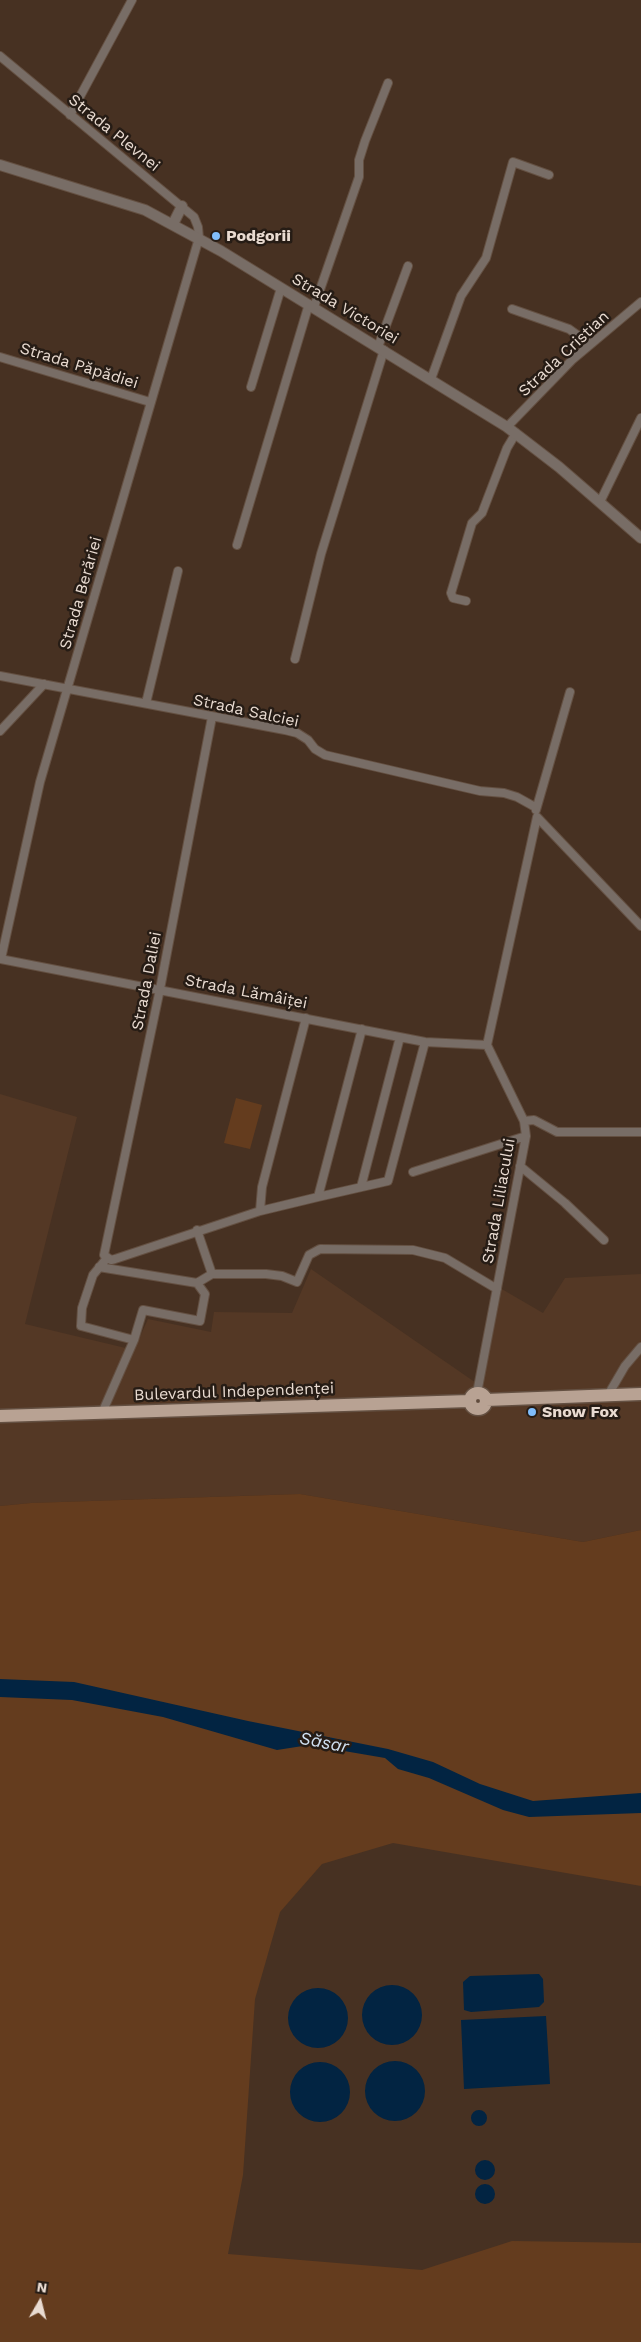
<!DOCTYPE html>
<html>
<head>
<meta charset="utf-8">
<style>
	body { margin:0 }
	#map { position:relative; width:641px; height:2342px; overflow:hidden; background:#473122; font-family:"Work Sans",sans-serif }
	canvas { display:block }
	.north { position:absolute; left:15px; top:2277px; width:50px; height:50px; -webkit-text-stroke:4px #261c15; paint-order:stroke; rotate:8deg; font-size:14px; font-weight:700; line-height:20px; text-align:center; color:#e9dbd1 }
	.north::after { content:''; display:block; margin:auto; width:18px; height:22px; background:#e9dbd1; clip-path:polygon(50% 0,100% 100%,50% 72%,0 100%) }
</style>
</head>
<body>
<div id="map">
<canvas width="641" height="2342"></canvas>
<div class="north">N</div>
</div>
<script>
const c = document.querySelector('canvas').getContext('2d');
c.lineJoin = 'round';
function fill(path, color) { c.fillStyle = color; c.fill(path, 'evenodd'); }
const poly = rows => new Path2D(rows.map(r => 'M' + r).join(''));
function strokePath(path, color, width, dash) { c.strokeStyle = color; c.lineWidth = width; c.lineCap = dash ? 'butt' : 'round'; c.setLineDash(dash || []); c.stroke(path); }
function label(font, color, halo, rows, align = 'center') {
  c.font = font + ' "Work Sans",sans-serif'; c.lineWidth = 5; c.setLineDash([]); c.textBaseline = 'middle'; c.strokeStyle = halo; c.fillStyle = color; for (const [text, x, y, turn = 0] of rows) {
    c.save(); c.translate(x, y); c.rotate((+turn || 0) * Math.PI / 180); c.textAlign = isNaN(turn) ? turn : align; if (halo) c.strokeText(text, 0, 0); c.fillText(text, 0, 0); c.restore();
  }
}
const built = poly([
	[0,1094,77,1117,25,1324,134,1350,148,1319,211,1332,214,1312,292,1313,311,1269,482,1387,500,1288,543,1313,565,1278,641,1274,641,1530,583,1542,300,1494,31,1503,0,1506]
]);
const green = poly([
	[236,1098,262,1105,250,1149,224,1143],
	[300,1494,583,1542,641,1530,641,1886,393,1843,322,1864,280,1912,255,1999,243,2175,228,2254,422,2270,512,2241,641,2243,641,2342,0,2342,0,1506,31,1503]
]);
const water = poly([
	[0,1679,74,1682,248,1721,388,1749,433,1762,480,1784,533,1801,641,1793,641,1813,529,1817,503,1810,429,1778,398,1769,385,1758,309,1745,277,1750,163,1717,72,1700,0,1697],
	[539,1974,543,1979,544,2002,539,2007,471,2012,464,2010,463,1982,470,1976],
	'362 2015a30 30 0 1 1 60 0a30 30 0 1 1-60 0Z',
	'288 2018a30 30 0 1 1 60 0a30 30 0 1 1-60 0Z',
	[546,2016,550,2084,464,2089,461,2020],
	'365 2091a30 30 0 1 1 60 0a30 30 0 1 1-60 0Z',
	'290 2092a30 30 0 1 1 60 0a30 30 0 1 1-60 0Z',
	'471 2118a8 8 0 1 1 16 0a8 8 0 1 1-16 0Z',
	'475 2170a10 10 0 1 1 20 0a10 10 0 1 1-20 0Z',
	'475 2194a10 10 0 1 1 20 0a10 10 0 1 1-20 0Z'
]);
const minor = poly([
	[0,56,194,217,198,227,199,238,40,782,1,959],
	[70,115,132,0],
	[314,307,359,177,359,160,365,141,388,83],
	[512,309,569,329,590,344],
	[378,347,408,266],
	[0,357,150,402],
	[431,379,461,296,486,258,513,162,549,175],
	[251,387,281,288],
	[507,427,572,360,641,302],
	[600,502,641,418],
	[237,545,309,304],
	[466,601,453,598,451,593,472,523,482,513,507,448,516,433],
	[295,659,321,554,384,350],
	[0,676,285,730,297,733,308,740,315,749,325,755,480,791,504,793,517,797,535,807],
	[146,703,178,571],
	[212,717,160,989,104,1255,111,1260,115,1259,260,1211,318,1197,362,1029],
	[0,731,44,684],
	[536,810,570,692],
	[0,959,425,1042,487,1045],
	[524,1121,534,1120,557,1132,641,1132],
	[520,1166,565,1203,604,1240],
	[413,1172,526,1136],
	[361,1187,400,1037],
	[318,1197,388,1181,425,1042],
	[260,1211,262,1187,306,1018],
	[197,1230,212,1274,266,1274,282,1276,297,1282,309,1255,320,1249,413,1250,445,1258,497,1289],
	[107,1258,93,1275,82,1308,81,1326,134,1340],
	[99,1267,197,1283],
	[477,1393,526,1136,524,1121,487,1045,537,817,641,926],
	[608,1395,625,1366,641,1347],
	[102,1413,134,1340,143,1310,200,1321,205,1294,197,1283,212,1274]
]);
const tertiary = poly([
	[0,165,145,210,221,251,507,427,559,467,641,538],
	[173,224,182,206]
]);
const primary = poly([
	'470 1401a8 8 0 1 1 16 0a8 8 0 1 1-16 0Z',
	[486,1400,641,1394],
	[0,1416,469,1401]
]);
const markers = [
	[216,236,5,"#80bdfa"],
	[532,1412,5,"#80bdfa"]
];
const streetNames = [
	["Strada Plevnei",114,133,39],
	["Strada Victoriei",345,309,31],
	["Strada Cristian",564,354,-43],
	["Strada Păpădiei",79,366,17],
	["Strada Berăriei",81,593,-74],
	["Strada Salciei",246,711,12],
	["Strada Daliei",147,981,-79],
	["Strada Lămâiței",246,992,11],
	["Strada Liliacului",499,1201,-80],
	["Bulevardul Independenței",234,1392,-2]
];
const poiNames = [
	["Podgorii",226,236],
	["Snow Fox",542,1412]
];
const waterNames = [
	["Săsar",324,1743,11]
];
fill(built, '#543825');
fill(green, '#643c1e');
fill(water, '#022442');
strokePath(minor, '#645042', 10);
strokePath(tertiary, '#645042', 12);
strokePath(primary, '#645042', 15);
strokePath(minor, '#786d66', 8);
strokePath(tertiary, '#786d66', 10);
strokePath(primary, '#b8a293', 12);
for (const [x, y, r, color] of markers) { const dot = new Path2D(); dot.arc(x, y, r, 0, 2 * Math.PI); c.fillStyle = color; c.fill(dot); strokePath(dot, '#261c15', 2); }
label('16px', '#e9dbd1', '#261c15', streetNames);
label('bold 16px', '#e9dbd1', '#261c15', poiNames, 'left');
label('italic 18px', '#d1e1f2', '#261c15', waterNames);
</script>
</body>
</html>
